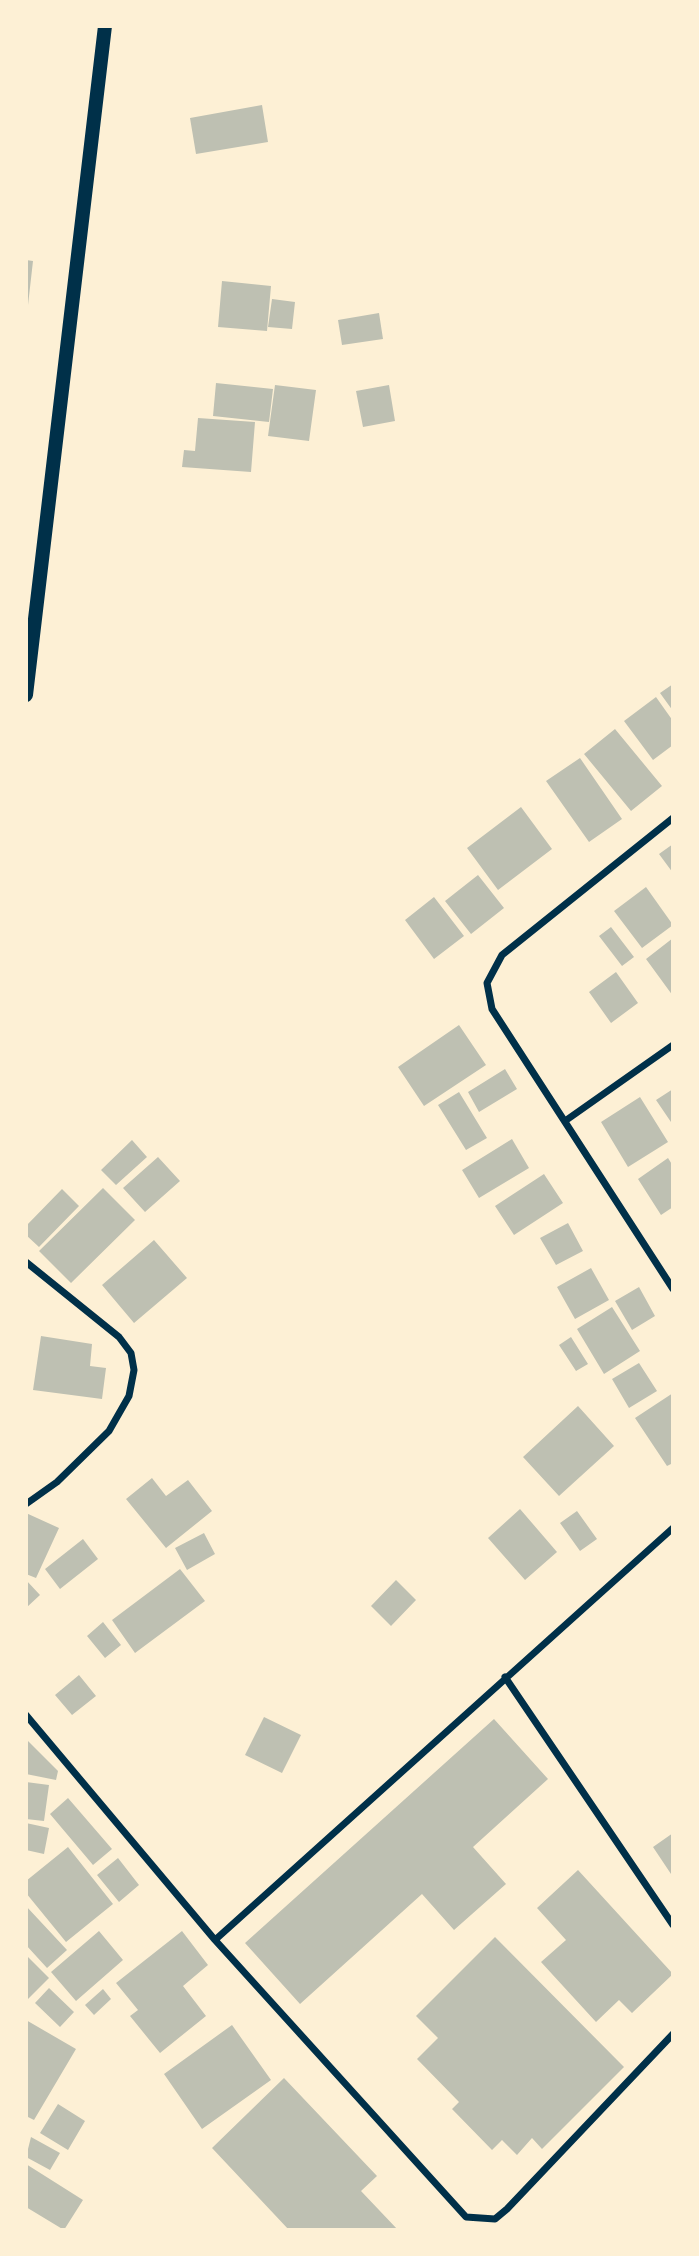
<!DOCTYPE html>
<html>
<head>
<meta charset="utf-8">
<style>
	body { margin:0 }
	#map { position:relative; width:699px; height:2256px; overflow:hidden; background:#fdf0d5; font-family:"Work Sans",sans-serif }
	canvas { display:block }
	.frame { position:absolute; inset:0; border:28px solid #fdf0d5; pointer-events:none }
</style>
</head>
<body>
<div id="map">
<canvas width="699" height="2256"></canvas>
<div class="frame"></div>
</div>
<script>
const c = document.querySelector('canvas').getContext('2d');
c.lineJoin = 'round';
function fill(path, color) { c.fillStyle = color; c.fill(path, 'evenodd'); }
const poly = rows => new Path2D(rows.map(r => 'M' + r).join(''));
function strokePath(path, color, width, dash) { c.strokeStyle = color; c.lineWidth = width; c.lineCap = dash ? 'butt' : 'round'; c.setLineDash(dash || []); c.stroke(path); }
const building = poly([
	[262,105,268,142,196,154,190,118],
	[26,260,33,261,28,305,26,305],
	[222,281,271,286,267,331,218,327],
	[272,299,295,302,292,329,268,327],
	[379,313,383,339,342,345,338,320],
	[216,383,273,389,269,422,213,416],
	[275,385,316,390,309,441,268,436],
	[389,385,395,421,363,427,356,391],
	[198,418,255,422,251,472,182,467,184,450,195,451],
	[673,684,673,711,660,693],
	[656,697,673,721,673,745,653,760,624,721],
	[615,729,662,786,631,811,584,754],
	[580,758,622,819,589,842,546,781],
	[521,807,552,849,498,890,467,848],
	[673,844,673,873,659,854],
	[478,875,504,908,471,934,445,901],
	[646,887,673,925,642,948,614,911],
	[434,897,464,936,434,959,405,920],
	[611,927,634,957,622,966,599,936],
	[673,938,673,996,646,959],
	[616,972,638,1003,611,1023,589,992],
	[459,1025,486,1065,424,1106,398,1067],
	[505,1069,517,1089,479,1112,468,1092],
	[673,1089,673,1125,656,1100],
	[459,1092,487,1138,466,1150,438,1105],
	[640,1097,668,1142,628,1167,601,1122],
	[512,1139,529,1168,479,1198,462,1170],
	[132,1140,147,1157,116,1185,101,1170],
	[158,1157,180,1181,145,1212,123,1188],
	[668,1158,673,1166,673,1207,661,1215,638,1179],
	[544,1174,563,1203,514,1235,495,1206],
	[103,1188,135,1220,71,1283,39,1251],
	[62,1189,79,1206,39,1247,26,1235,26,1226],
	[568,1223,583,1251,556,1265,540,1238],
	[154,1240,187,1278,134,1323,102,1285],
	[591,1268,609,1300,575,1319,557,1287],
	[639,1287,655,1316,632,1330,615,1301],
	[612,1307,640,1351,604,1374,577,1329],
	[41,1336,92,1344,90,1366,106,1368,102,1399,33,1390],
	[571,1337,588,1364,576,1371,559,1345],
	[639,1363,657,1391,629,1408,612,1379],
	[673,1393,673,1463,667,1466,635,1418],
	[578,1406,614,1446,559,1496,523,1457],
	[152,1478,166,1496,188,1480,212,1511,166,1548,126,1499],
	[520,1509,557,1552,525,1580,488,1538],
	[577,1511,597,1539,580,1551,560,1523],
	[26,1513,59,1528,36,1578,26,1574],
	[204,1533,215,1554,187,1570,175,1548],
	[83,1539,98,1559,60,1589,45,1569],
	[180,1569,205,1601,135,1653,112,1620],
	[26,1580,40,1595,26,1608],
	[396,1580,416,1600,391,1626,371,1606],
	[103,1622,121,1645,105,1658,87,1636],
	[79,1675,96,1696,72,1715,55,1695],
	[264,1717,301,1735,282,1773,245,1755],
	[494,1719,548,1779,473,1847,506,1884,454,1930,422,1894,300,2004,245,1943],
	[26,1739,58,1771,56,1780,26,1774],
	[26,1782,49,1785,44,1821,26,1819],
	[68,1798,112,1849,93,1865,50,1814],
	[26,1823,49,1828,44,1854,26,1850],
	[673,1833,673,1877,653,1847],
	[68,1847,113,1904,66,1942,26,1893,26,1881],
	[118,1858,139,1885,119,1902,97,1875],
	[578,1870,673,1974,632,2013,619,2000,596,2022,541,1962,566,1940,537,1908],
	[26,1906,67,1950,47,1968,26,1945],
	[99,1931,123,1960,76,2001,51,1972],
	[182,1931,208,1965,183,1986,206,2016,160,2053,130,2016,138,2010,116,1983],
	[495,1937,624,2067,542,2149,532,2138,517,2155,502,2140,492,2150,452,2109,459,2102,417,2059,438,2038,416,2016],
	[26,1955,49,1978,26,2001],
	[49,1988,74,2012,60,2027,35,2003],
	[103,1989,111,1999,94,2015,85,2005],
	[26,2020,76,2049,34,2120,26,2116],
	[232,2025,271,2080,202,2129,164,2074],
	[284,2078,377,2176,361,2191,398,2230,289,2230,212,2148],
	[58,2104,85,2121,68,2150,40,2133],
	[31,2137,60,2153,50,2170,26,2157],
	[26,2164,83,2200,64,2230,26,2207]
]);
const minor = poly([
	[673,818,502,955,487,983,492,1009,673,1289],
	[565,1121,673,1045],
	[26,1262,119,1337,131,1353,134,1370,129,1396,109,1431,57,1482,26,1504],
	[505,1677,673,1925],
	[26,1715,215,1940,466,2217,495,2219,507,2209,673,2034],
	[215,1940,673,1528]
]);
const secondary = poly([
	[26,695,105,26]
]);
fill(building, '#bec0b2');
strokePath(minor, '#003049', 7);
strokePath(secondary, '#003049', 14);
</script>
</body>
</html>
